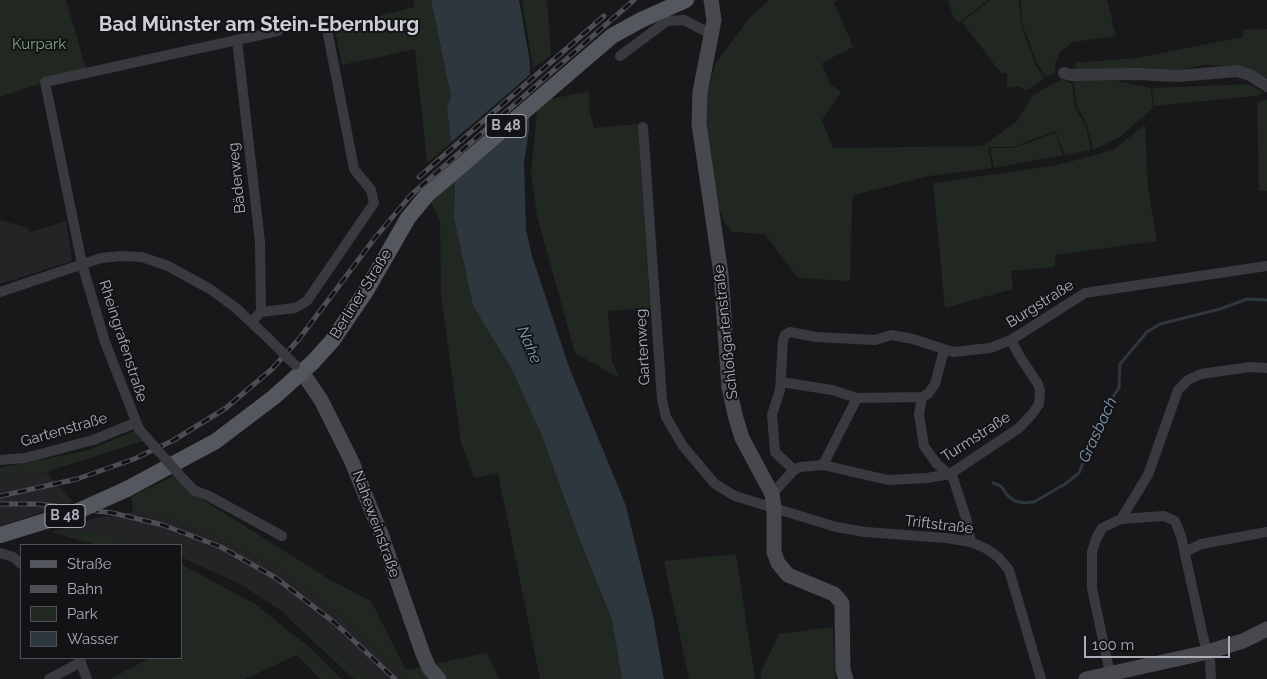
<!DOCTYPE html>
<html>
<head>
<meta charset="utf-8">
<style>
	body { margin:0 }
	#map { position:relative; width:1267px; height:679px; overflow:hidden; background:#18181a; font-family:Raleway,sans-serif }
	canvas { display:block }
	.legend { position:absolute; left:20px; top:544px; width:162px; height:115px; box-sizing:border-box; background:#131315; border:1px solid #505157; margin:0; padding:6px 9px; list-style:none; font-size:15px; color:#abaeb9 }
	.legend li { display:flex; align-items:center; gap:10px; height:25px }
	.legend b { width:25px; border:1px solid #505157 }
	.scale { position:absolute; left:1084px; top:636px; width:146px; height:22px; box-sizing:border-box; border:2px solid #abaeb9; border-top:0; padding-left:6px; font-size:15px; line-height:18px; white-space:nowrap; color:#abaeb9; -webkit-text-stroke:4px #131315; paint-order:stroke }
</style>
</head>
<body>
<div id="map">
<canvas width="1267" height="679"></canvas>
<ul class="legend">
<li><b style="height:6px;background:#55575e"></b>Straße</li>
<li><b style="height:6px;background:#4c4e54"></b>Bahn</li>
<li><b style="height:14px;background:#202821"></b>Park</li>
<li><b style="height:14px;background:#2e363e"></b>Wasser</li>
</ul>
<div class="scale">100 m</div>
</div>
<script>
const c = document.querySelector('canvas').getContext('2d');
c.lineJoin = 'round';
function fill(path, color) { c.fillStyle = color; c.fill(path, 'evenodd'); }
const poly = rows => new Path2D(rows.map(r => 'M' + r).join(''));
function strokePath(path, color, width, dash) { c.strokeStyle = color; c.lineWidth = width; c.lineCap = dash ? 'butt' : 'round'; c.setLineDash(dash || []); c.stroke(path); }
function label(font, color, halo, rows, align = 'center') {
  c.font = font + ' Raleway,sans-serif'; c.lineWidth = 4; c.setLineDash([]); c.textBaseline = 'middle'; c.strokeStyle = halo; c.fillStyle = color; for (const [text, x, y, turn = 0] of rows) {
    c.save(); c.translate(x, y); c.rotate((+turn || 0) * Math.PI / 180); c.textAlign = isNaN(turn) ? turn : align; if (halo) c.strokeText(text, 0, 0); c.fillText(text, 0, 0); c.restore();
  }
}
const built = poly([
	[0,220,28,228,30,232,66,221,72,259,69,262,0,284],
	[46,472,73,502,0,526,0,478],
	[133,512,154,514,174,520,224,541,282,571,339,615,406,679,369,679,336,651,280,610,240,584,181,557,181,545,146,545,95,533,62,529,96,518]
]);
const green = poly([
	[0,0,66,0,87,72,45,82,0,97],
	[413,0,431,0,451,97,447,107,451,143,427,163,415,49,342,65,334,26,415,7],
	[522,0,547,0,551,55,533,68],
	[769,0,839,0,834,2,853,47,822,63,830,84,841,92,822,120,833,148,983,146,1017,121,1033,95,1062,79,1072,84,1075,107,1086,126,1091,150,1065,155,1055,131,1013,147,988,147,992,168,929,176,854,195,852,204,850,281,798,278,765,234,733,232,725,224,719,208,707,134,706,95,716,63,749,19],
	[948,0,988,0,960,22,954,19],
	[990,0,1019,0,1021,24,1035,64,1044,78,1027,90,1019,86,1007,88,1007,73,1001,73,962,22],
	[1021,0,1107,0,1116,36,1073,42,1061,51,1055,63,1055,73,1046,77,1036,62,1022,23],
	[1267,29,1267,77,1265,79,1232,66,1203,65,1180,70,1075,69,1076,63,1136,58,1243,37,1243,30],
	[1073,80,1118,81,1151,88,1153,108,1120,137,1093,150,1087,125,1077,106],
	[1249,84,1264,93,1255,96,1154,106,1152,88],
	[589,91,589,109,594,128,638,124,650,308,608,311,612,361,619,378,575,353,537,216,531,173,537,110,551,99],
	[1267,100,1267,191,1259,191,1257,102],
	[1145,125,1148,188,1157,241,1055,255,1055,267,1011,271,1013,289,945,308,933,183,1058,165,1113,150],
	[1055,133,1063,155,994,168,990,148,1014,148],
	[455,181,454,218,473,306,511,368,542,436,577,533,612,620,622,679,540,679,498,473,474,478,461,442,441,294,440,222,431,202],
	[135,431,143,441,46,472,0,478,0,468,85,451],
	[173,476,189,491,332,581,371,601,406,670,487,653,499,679,406,679,339,615,282,571,224,541,174,520,154,514,133,512,131,497],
	[62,529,95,533,133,541,142,545,97,545,51,532],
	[736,554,755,679,689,679,664,561],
	[181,564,255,604,309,647,341,679,320,679,297,655,245,679,110,679,150,658,181,658],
	[280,610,336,651,369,679,354,679],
	[833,627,835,679,761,679,761,672,779,634]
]);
const water = poly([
	[431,0,519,0,530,62,529,130,524,163,526,229,532,256,569,367,626,506,653,616,664,679,622,679,612,620,577,533,542,436,511,368,473,306,454,218,455,181,447,107,451,97]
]);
const pier = poly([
	[532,73,532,114,452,183,448,145]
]);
const stream = poly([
	[993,483,1001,486,1008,496,1015,501,1024,503,1034,502,1065,484,1079,473,1105,408,1119,388,1120,364,1147,332,1160,324,1220,309,1247,299,1267,300]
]);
const minor = poly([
	[237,40,260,242,261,312],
	[620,56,667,21,684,20,711,34],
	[643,127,662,400,666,417,683,446,715,484,735,496,836,527,865,532,946,538,971,542,987,549,998,557,1009,570,1041,679],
	[0,292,101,258,121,256,142,257,168,266,210,289,236,308,268,338],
	[251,322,261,312,295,308,307,301,374,203,371,190,354,169,327,29,321,21],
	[781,382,832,390,857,398],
	[922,397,919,414,924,446,937,464,953,478,966,518,971,542],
	[139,429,105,342,82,264,45,82,278,31],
	[0,460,25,458,93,440,135,423],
	[823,465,857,398,922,397,928,394,935,384,944,350],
	[794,470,775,452,772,415,780,390,783,340,785,335,790,332,816,337,875,340,891,335,913,339,953,352,990,348,1011,340,1085,293,1267,266],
	[184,480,195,491,207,495,282,536],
	[772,494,794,470,800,467,823,465,888,480,927,478,950,474,1019,428,1032,414,1039,404,1040,391,1038,384,1020,357,1011,340],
	[1121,519,1164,516,1175,521,1181,536,1205,645,1210,660,1211,679],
	[1185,552,1201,544,1267,532],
	[0,553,13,557,21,564],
	[79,658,87,679],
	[1110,674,1092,588,1092,552,1096,539,1102,528,1121,519,1148,475,1178,390,1188,380,1201,374,1250,367,1267,368],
	[49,679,81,662]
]);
const tertiary = poly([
	[1064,73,1071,75,1138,74,1178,76,1237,71,1250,75,1267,86]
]);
const secondary = poly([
	[711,0,714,20,700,92,699,124,721,274,729,387,735,415,742,438,772,494,774,508,774,552,778,563,788,575,834,594,842,603,843,670,846,679],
	[302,372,321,400,352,462,381,534,423,654,429,668,439,679],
	[1086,679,1208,652,1243,641,1267,629]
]);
const primary = poly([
	[127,489,216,441,274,397,313,362,332,341,366,291,408,218,427,195,612,36,641,20,686,0]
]);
const rail = poly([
	[419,177,604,16],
	[0,496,77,479,134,459,174,440,226,408,272,369,299,339,374,239,411,195,634,0],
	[0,504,39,504,113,513,163,525,221,547,276,578,335,623,395,679]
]);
const minorBridge = poly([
	[268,338,295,365],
	[139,429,184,480]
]);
const primaryBridge = poly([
	[0,535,78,511,127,489]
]);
const shields = [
	[506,126,40],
	[65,516,40]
];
const shieldNames = [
	["B 48",506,126],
	["B 48",65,516]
];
const parkNames = [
	["Kurpark",39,44]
];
const streetNames = [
	["Bäderweg",237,178,-96],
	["Berliner Straße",361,294,-58],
	["Burgstraße",1040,304,-32],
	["Schloßgartenstraße",726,332,-96],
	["Rheingrafenstraße",123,341,72],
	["Gartenweg",643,347,-93],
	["Gartenstraße",64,430,-16],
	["Turmstraße",976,437,-33],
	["Naheweinstraße",376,524,70],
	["Triftstraße",939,525,7]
];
const waterNames = [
	["Nahe",529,345,67],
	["Grasbach",1098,430,-65]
];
const districtNames = [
	["Bad Münster am Stein-Ebernburg",259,25]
];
fill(built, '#242427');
fill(green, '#202821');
fill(water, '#2e363e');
fill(pier, '#18181a');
strokePath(stream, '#2e363e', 3);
strokePath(minor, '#393a3f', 10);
strokePath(tertiary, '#393a3f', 12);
strokePath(secondary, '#47494f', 15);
strokePath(primary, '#55575e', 16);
strokePath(rail, '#4c4e54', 5);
strokePath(rail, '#131315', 3, [9]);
strokePath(minorBridge, '#393a3f', 10);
strokePath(primaryBridge, '#55575e', 16);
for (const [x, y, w] of shields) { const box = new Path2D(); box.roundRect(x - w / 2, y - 11.5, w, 23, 4); c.fillStyle = '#131315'; c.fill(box); strokePath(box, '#abaeb9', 1); }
label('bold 14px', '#abaeb9', null, shieldNames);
label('15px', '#82a486', '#131315', parkNames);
label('15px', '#abaeb9', '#131315', streetNames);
label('italic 16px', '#839ab3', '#131315', waterNames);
label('bold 20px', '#ccced6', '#131315', districtNames);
</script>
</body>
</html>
